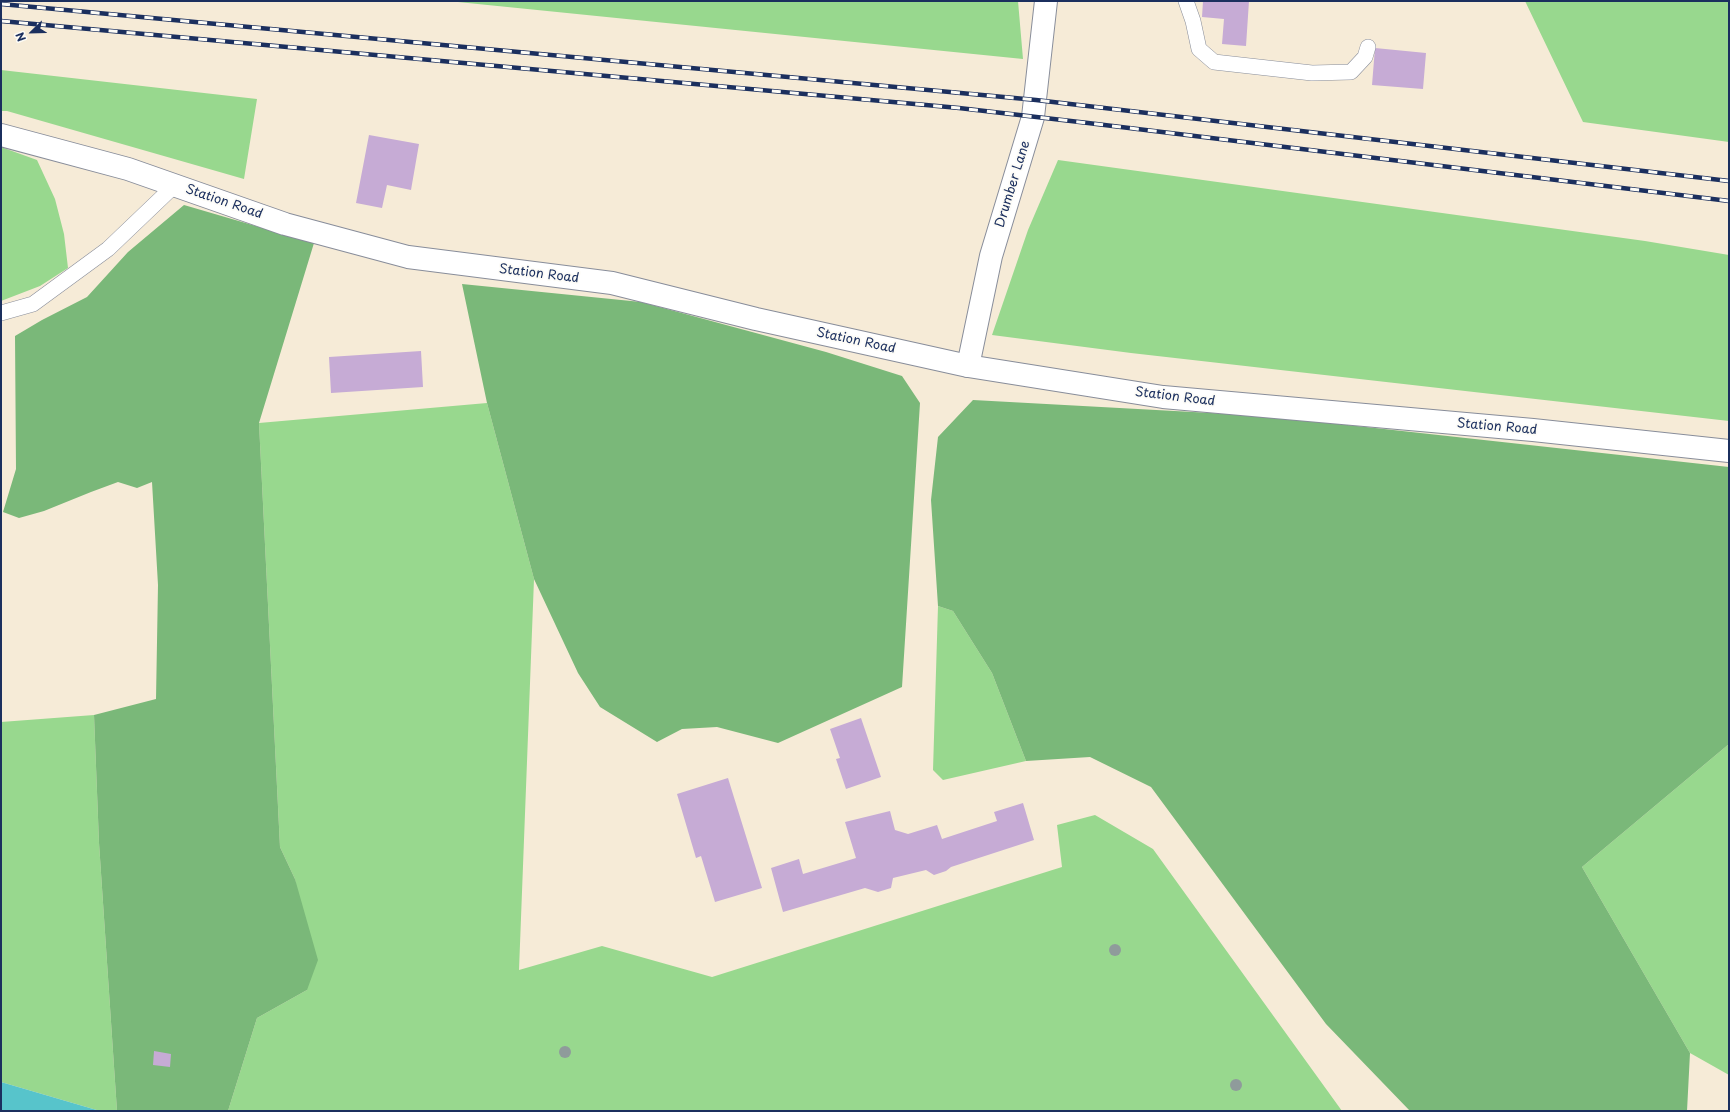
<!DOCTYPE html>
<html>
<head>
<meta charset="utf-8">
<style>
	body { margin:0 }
	#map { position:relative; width:1730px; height:1112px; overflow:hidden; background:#f6ebd7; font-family:"Playpen Sans",sans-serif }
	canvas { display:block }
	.frame { position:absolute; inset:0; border:2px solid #1b2f5e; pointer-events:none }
	.north { position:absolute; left:12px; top:12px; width:40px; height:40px; -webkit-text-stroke:3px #fdfcf7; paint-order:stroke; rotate:247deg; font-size:11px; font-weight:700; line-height:16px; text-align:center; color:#1b2f5e }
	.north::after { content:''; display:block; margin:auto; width:14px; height:18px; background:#1b2f5e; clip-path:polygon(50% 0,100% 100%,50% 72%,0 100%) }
</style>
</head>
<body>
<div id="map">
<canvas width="1730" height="1112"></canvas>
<div class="frame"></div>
<div class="north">N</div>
</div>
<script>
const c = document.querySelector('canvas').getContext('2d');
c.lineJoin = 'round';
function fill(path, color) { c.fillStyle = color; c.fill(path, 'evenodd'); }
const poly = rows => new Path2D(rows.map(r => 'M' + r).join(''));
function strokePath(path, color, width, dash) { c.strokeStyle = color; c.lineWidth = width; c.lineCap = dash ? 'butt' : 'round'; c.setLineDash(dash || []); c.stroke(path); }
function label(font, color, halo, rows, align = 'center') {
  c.font = font + ' "Playpen Sans",sans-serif'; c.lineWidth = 3.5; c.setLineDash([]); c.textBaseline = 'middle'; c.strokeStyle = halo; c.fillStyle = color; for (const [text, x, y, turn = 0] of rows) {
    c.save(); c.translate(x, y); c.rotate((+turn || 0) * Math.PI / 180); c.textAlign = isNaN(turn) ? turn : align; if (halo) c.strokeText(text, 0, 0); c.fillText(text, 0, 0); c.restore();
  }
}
const green = poly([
	[448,1,1018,1,1023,59],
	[1525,1,1729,1,1729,142,1583,122],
	[1,70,257,99,244,179,7,111,1,111],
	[1,147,37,160,55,199,64,234,68,268,40,286,1,301],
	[1058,160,1645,241,1729,255,1729,421,1131,353,992,335,1028,230],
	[487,403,534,579,519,970,602,946,712,977,1062,867,1057,825,1095,815,1153,849,1342,1111,228,1111,257,1018,307,990,295,879,280,847,259,423],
	[938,606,953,611,992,673,1026,761,943,780,933,770],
	[94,715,99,843,117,1111,100,1111,1,1082,1,722],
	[1729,744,1729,1075,1690,1053,1582,867]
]);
const forest = poly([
	[184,205,314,243,259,423,280,847,295,879,318,960,307,990,257,1018,228,1111,117,1111,99,843,94,715,156,699,158,585,152,482,137,488,118,482,91,492,44,511,19,518,3,512,16,469,15,336,42,320,87,297,128,252],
	[462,284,641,302,826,352,902,376,920,403,902,687,778,743,717,727,682,729,657,742,600,707,578,673,534,579,487,403],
	[973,400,1266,416,1729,467,1729,744,1582,867,1690,1053,1687,1111,1410,1111,1326,1024,1151,787,1090,757,1026,761,992,673,953,611,938,606,931,500,938,437]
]);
const water = poly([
	[1,1082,100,1111,1,1111]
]);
const building = poly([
	[1203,1,1249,1,1246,46,1222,44,1224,19,1202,17],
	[1375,48,1426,53,1423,89,1372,85],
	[369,135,419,144,411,190,387,185,382,208,356,203],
	[421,351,423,387,331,393,329,357],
	[861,718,881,777,846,789,836,759,840,758,830,729],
	[728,778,762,888,715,902,701,856,696,858,677,794],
	[1023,803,1034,840,951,867,946,871,934,875,926,870,893,878,891,888,878,892,865,888,783,912,771,868,799,859,803,874,856,858,845,822,890,811,895,830,908,834,937,825,942,839,997,821,994,812],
	[154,1051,171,1054,170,1067,153,1065]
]);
const service = poly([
	[1186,1,1193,21,1199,49,1214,62,1312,73,1351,72,1365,57,1368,47],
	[1,313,33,304,108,249,175,185]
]);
const minor = poly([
	[968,366,991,256,1033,117,1046,1]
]);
const tertiary = poly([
	[1,135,128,169,285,224,408,257,612,283,756,319,968,366,1163,397,1533,430,1729,451]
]);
const rail = poly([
	[1,4,1036,100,1729,181],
	[1,21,959,108,1088,123,1729,201]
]);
const trees = [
	[1115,950],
	[565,1052],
	[1236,1085]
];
const streetNames = [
	["Drumber Lane",1013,184,-73],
	["Station Road",224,202,19],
	["Station Road",539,274,7],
	["Station Road",856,341,12],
	["Station Road",1175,397,7],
	["Station Road",1497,427,5]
];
fill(green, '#98d88e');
fill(forest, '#7ab879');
fill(water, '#57c4cb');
fill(building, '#c6abd5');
strokePath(service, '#888d9a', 16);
strokePath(minor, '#888d9a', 24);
strokePath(tertiary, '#888d9a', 24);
strokePath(service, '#fff', 15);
strokePath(minor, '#fff', 22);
strokePath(tertiary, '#fff', 22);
strokePath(rail, '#1b2f5e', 4.5);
strokePath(rail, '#fdfcf7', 3, [9]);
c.fillStyle = '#8f9b9b';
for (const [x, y] of trees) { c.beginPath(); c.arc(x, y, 6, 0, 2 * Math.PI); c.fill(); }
label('13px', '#1b2f5e', '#fdfcf7', streetNames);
</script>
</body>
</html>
